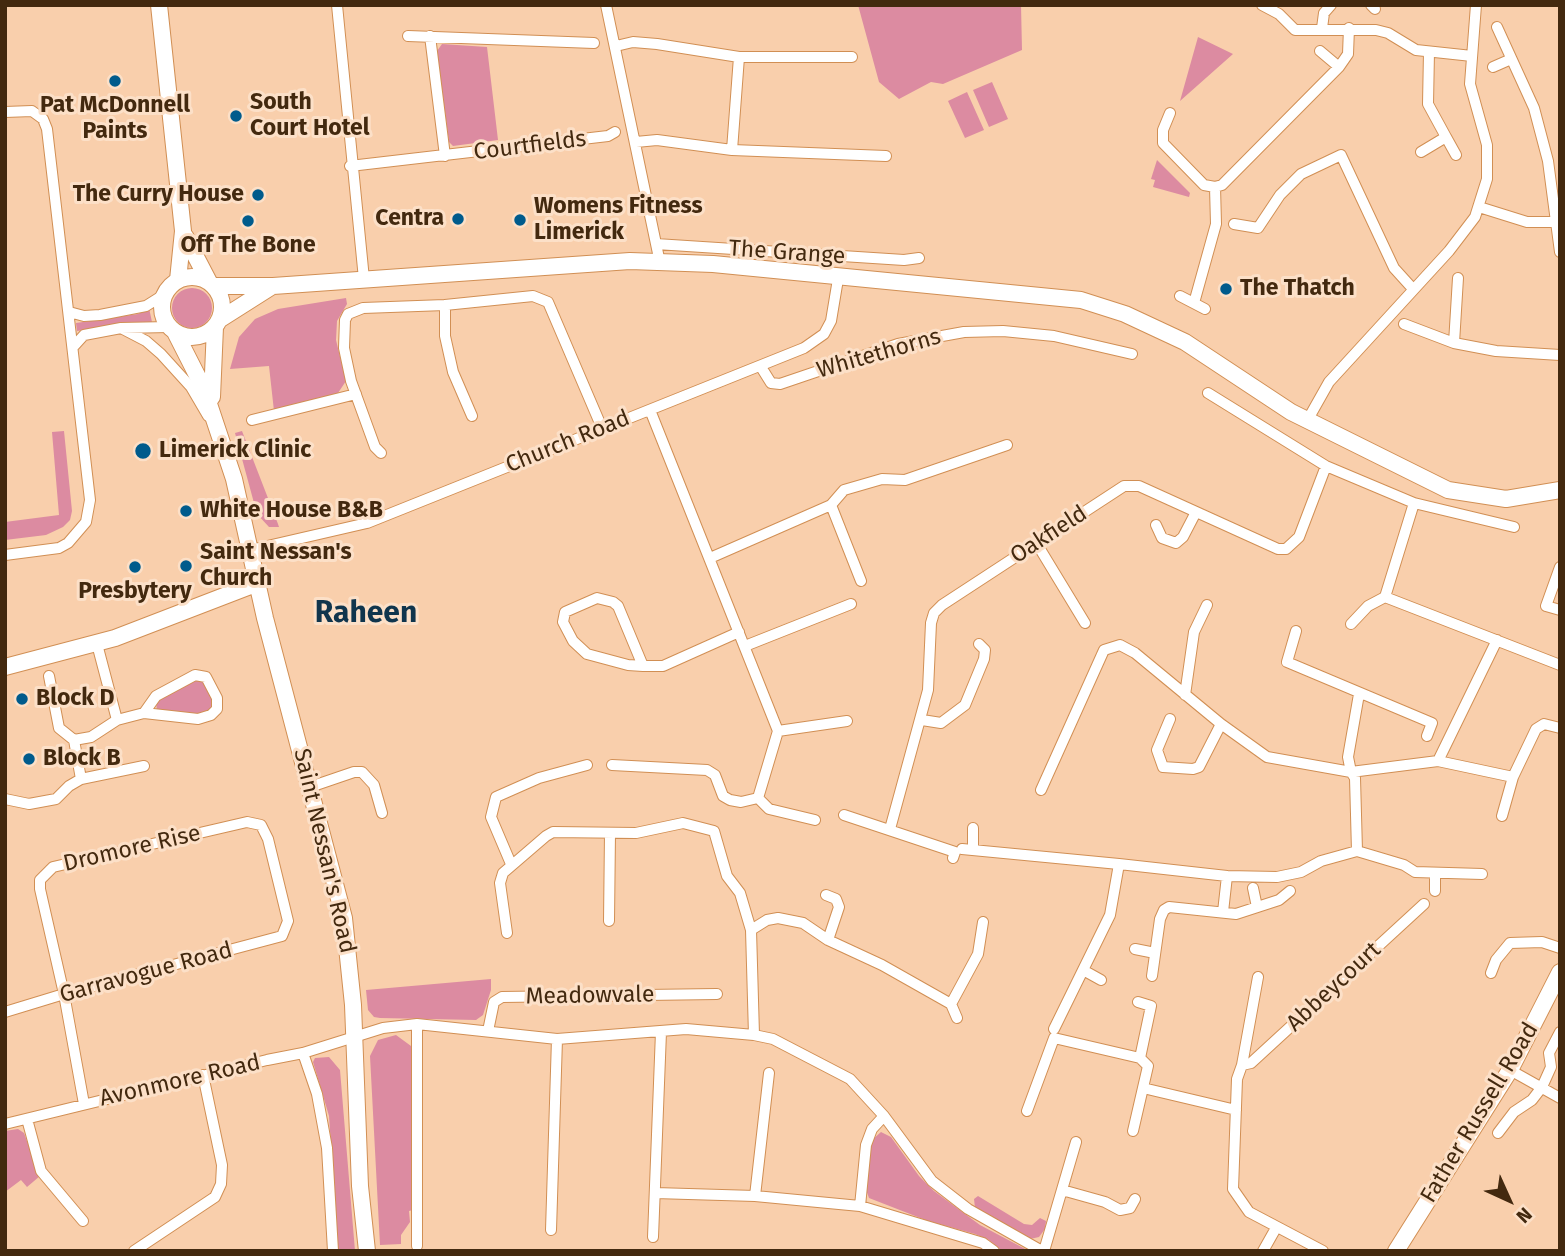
<!DOCTYPE html>
<html>
<head>
<meta charset="utf-8">
<style>
	body { margin:0 }
	#map { position:relative; width:1565px; height:1256px; overflow:hidden; background:#f9cfac; font-family:"Fira Sans",sans-serif }
	canvas { display:block }
	.frame { position:absolute; inset:0; border:7px solid #43290f; pointer-events:none }
	.north { position:absolute; left:1474px; top:1165px; width:70px; height:70px; -webkit-text-stroke:5px #fce0c8; paint-order:stroke; rotate:135deg; font-size:19px; font-weight:700; line-height:28px; text-align:center; color:#43290f }
	.north::after { content:''; display:block; margin:auto; width:24px; height:32px; background:#43290f; clip-path:polygon(50% 0,100% 100%,50% 72%,0 100%) }
</style>
</head>
<body>
<div id="map">
<canvas width="1565" height="1256"></canvas>
<div class="frame"></div>
<div class="north">N</div>
</div>
<script>
const c = document.querySelector('canvas').getContext('2d');
c.lineJoin = 'round';
function fill(path, color) { c.fillStyle = color; c.fill(path, 'evenodd'); }
const poly = rows => new Path2D(rows.map(r => 'M' + r).join(''));
function strokePath(path, color, width, dash) { c.strokeStyle = color; c.lineWidth = width; c.lineCap = dash ? 'butt' : 'round'; c.setLineDash(dash || []); c.stroke(path); }
function label(font, color, halo, rows, align = 'center') {
  c.font = font + ' "Fira Sans",sans-serif'; c.lineWidth = 6; c.setLineDash([]); c.textBaseline = 'middle'; c.strokeStyle = halo; c.fillStyle = color; for (const [text, x, y, turn = 0] of rows) {
    c.save(); c.translate(x, y); c.rotate((+turn || 0) * Math.PI / 180); c.textAlign = isNaN(turn) ? turn : align; if (halo) c.strokeText(text, 0, 0); c.fillText(text, 0, 0); c.restore();
  }
}
const green = poly([
	[858,5,1021,5,1022,50,943,84,931,82,899,99,879,82],
	[1198,37,1233,54,1180,101],
	[442,44,487,47,498,140,453,146,449,142,437,51],
	[992,82,1008,119,989,127,973,90],
	[967,92,984,130,965,138,948,101],
	[1157,160,1190,193,1189,197,1153,187,1155,180,1151,179],
	'172 308a20 20 0 1 1 40 0a20 20 0 1 1-40 0Z',
	[346,298,347,304,337,321,336,340,346,381,338,393,274,411,269,366,230,369,239,337,255,319,278,309],
	[149,308,152,322,77,331,76,323,138,314],
	[64,431,72,511,70,520,63,527,46,535,5,540,5,522,59,515,52,432],
	[242,431,278,524,279,527,269,527,257,514,235,433],
	[203,679,214,701,211,709,197,715,157,712,156,701,193,680],
	[491,979,491,990,483,1015,476,1020,380,1018,374,1017,368,1010,366,990],
	[396,1035,411,1046,413,1210,409,1211,410,1222,401,1235,401,1244,380,1245,370,1056,378,1040],
	[329,1057,340,1070,355,1251,338,1251,329,1116,313,1062,315,1058],
	[18,1129,24,1133,40,1176,27,1187,21,1180,5,1192,5,1131],
	[881,1132,891,1137,919,1176,934,1191,980,1225,1029,1251,1002,1251,989,1240,975,1234,928,1221,869,1198,865,1187,872,1140],
	[978,1196,1024,1224,1032,1225,1040,1218,1046,1221,1045,1229,1039,1237,1030,1239,975,1208,974,1199]
]);
const street = poly([
	[337,5,364,279],
	[606,5,660,263],
	[1262,5,1279,14,1295,30,1376,30,1388,33,1416,50,1472,56],
	[1371,5,1375,9],
	[1497,27,1534,108,1548,161,1560,252],
	[1322,28,1324,13,1331,5],
	[408,36,594,43],
	[430,36,445,156],
	[616,46,633,42,657,44,739,57],
	[1320,51,1339,67],
	[1429,52,1428,104,1446,137],
	[852,57,739,57,732,150,886,156],
	[1493,67,1509,60],
	[5,112,32,111,43,119,47,129,90,500,86,522,68,543,59,548,5,555],
	[1170,113,1163,130,1163,143,1204,185,1215,187],
	[636,142,657,140,732,150],
	[1421,152,1446,137,1456,155],
	[350,166,608,136,615,132],
	[1479,207,1527,222,1556,222],
	[1234,224,1258,228,1280,195,1301,174,1341,155,1394,268,1413,289],
	[656,244,904,260,919,258],
	[1180,296,1205,309],
	[1194,303,1216,224,1215,187,1222,185,1339,67,1348,54,1349,28],
	[69,312,84,316,100,315,146,306,165,294],
	[1404,324,1454,343,1458,278],
	[121,328,146,341,161,354,191,387,208,416],
	[1454,343,1496,351,1560,355],
	[74,346,84,335,121,328,169,327],
	[761,367,771,383,780,384,898,344,964,332,1003,331,1054,336,1132,354],
	[1208,393,1326,466,1414,503,1514,527],
	[650,410,778,731,758,798,769,809,815,820],
	[472,416,453,372,445,336,445,305,533,296,548,302,602,428],
	[252,420,356,394],
	[1307,421,1329,382,1449,251,1475,217,1487,179,1487,145,1470,84,1476,5],
	[381,453,375,447,351,381,344,348,345,320,348,314,363,308,445,305],
	[831,505,861,581],
	[1156,525,1162,538,1176,543,1183,537,1196,512],
	[1037,544,1085,623],
	[250,550,367,523,804,348,824,334,831,321,838,279],
	[710,558,831,505,844,490,882,479,905,480,1007,445],
	[1560,567,1546,606,1560,610],
	[1385,597,1560,665],
	[1351,624,1368,606,1385,597,1414,503],
	[1296,631,1287,662,1432,723,1427,736],
	[1497,640,1438,761,1513,777,1536,729,1544,724,1560,728],
	[97,644,117,720],
	[745,646,851,604],
	[643,666,618,606,613,602,597,598,565,612,563,622,573,641,587,654,628,665,643,666,663,666,739,632],
	[49,676,59,728,74,740,81,779,144,766],
	[1185,695,1194,632,1207,605],
	[1170,719,1157,750,1163,767,1193,769,1199,767,1221,724,1267,757,1351,772,1348,757,1359,694],
	[922,720,941,723,965,705,984,659,985,650,979,644],
	[778,731,847,721],
	[74,740,91,737,117,720,144,713,156,696,195,675,206,677,217,698,217,709,211,715,198,719,144,713],
	[60,758,76,755],
	[612,765,707,770,715,775,723,796,730,800,741,802,758,798],
	[310,787,354,772,362,772,374,785,382,813],
	[1041,790,1104,650,1120,645,1135,653,1221,724],
	[5,799,29,804,56,799,69,786,81,779],
	[844,815,955,852,953,858],
	[1502,816,1513,777],
	[890,829,928,690,931,623,934,613,942,605,1124,486,1139,486,1278,549,1286,549,1299,537,1326,466],
	[962,849,1119,864,1110,915,1054,1029],
	[973,850,973,828],
	[1357,851,1404,865,1415,872,1482,874],
	[511,864,491,817,496,797,539,778,587,765],
	[1119,864,1227,876],
	[1253,888,1257,907],
	[1435,891,1435,873],
	[826,895,836,899,839,907,828,940],
	[1223,912,1227,876,1277,877,1301,872,1321,861,1357,851,1355,778,1351,772,1438,761],
	[609,921,610,833],
	[507,933,500,883,503,873,546,836,553,832,636,833,683,823,714,831,727,876,740,893,751,930],
	[1135,949,1155,953],
	[1083,970,1101,980],
	[1491,973,1496,960,1510,943,1542,942,1560,948],
	[1152,976,1160,919,1164,910,1169,907,1236,914,1279,900,1290,891],
	[1258,977,1242,1065,1237,1079,1233,1189,1249,1212,1323,1251],
	[951,1004,978,954,983,922],
	[5,1012,64,994,282,936,288,921,268,839,261,825,247,822,53,867,40,880,40,889,64,994,84,1104],
	[417,1024,417,1246],
	[488,1031,494,1002,502,997,717,994],
	[754,1035,751,930,767,920,778,918,803,923,828,940,882,965,951,1004,957,1018],
	[303,1053,317,1094,327,1148,333,1251],
	[1242,1065,1251,1063,1424,904],
	[1510,1070,1560,1098],
	[1143,1088,1236,1110],
	[1027,1111,1054,1038,1140,1058],
	[27,1119,41,1171,83,1221],
	[5,1124,267,1060,303,1053,383,1028,417,1024,557,1039,686,1029,754,1035,773,1039,850,1079,884,1116,932,1181,968,1209,1042,1251],
	[1133,1131,1148,1066,1140,1058,1151,1006,1138,1002],
	[1498,1133,1514,1112,1532,1100,1542,1087,1551,1067,1549,1053,1560,1032],
	[1062,1190,1105,1202,1120,1210,1130,1208,1135,1199],
	[655,1193,755,1196,860,1206,983,1243,994,1251],
	[755,1196,769,1073],
	[860,1206,866,1145,872,1129,884,1116],
	[551,1230,557,1039],
	[653,1237,661,1032],
	[134,1251,215,1197,221,1184,222,1165,203,1075],
	[1044,1251,1076,1142],
	[1263,1251,1276,1228]
]);
const secondary = poly([
	[159,5,183,231,178,280],
	[185,236,209,282],
	'162 307a30 30 0 1 1 60 0a30 30 0 1 1-60 0Z',
	[214,286,273,286,630,261,713,264,1081,300,1125,314,1185,342,1291,412,1448,490,1506,499,1560,490],
	[219,320,271,287],
	[175,332,204,389,234,479,265,618,344,918,353,1005,360,1186,367,1251],
	[212,397,215,327],
	[5,667,115,638,258,583],
	[1396,1251,1510,1070,1560,972]
]);
const markers = [
	[115,81,7,"#005b8c"],
	[236,116,7,"#005b8c"],
	[258,195,7,"#005b8c"],
	[458,219,7,"#005b8c"],
	[520,220,7,"#005b8c"],
	[248,221,7,"#005b8c"],
	[1226,289,7,"#005b8c"],
	[143,451,9,"#005b8c"],
	[186,511,7,"#005b8c"],
	[186,566,7,"#005b8c"],
	[135,567,7,"#005b8c"],
	[22,699,7,"#005b8c"],
	[29,759,7,"#005b8c"]
];
const poiNames = [
	["South",250,103],
	["Court Hotel",250,129],
	["Pat McDonnell",115,106,"center"],
	["Paints",115,132,"center"],
	["The Curry House",244,195,"right"],
	["Womens Fitness",534,207],
	["Limerick",534,233],
	["Centra",444,219,"right"],
	["Off The Bone",248,246,"center"],
	["The Thatch",1240,289],
	["Limerick Clinic",159,451],
	["White House B&B",200,511],
	["Saint Nessan's",200,553],
	["Church",200,579],
	["Presbytery",135,592,"center"],
	["Block D",36,699],
	["Block B",43,759]
];
const streetNames = [
	["Courtfields",530,146,-7],
	["The Grange",787,253,4],
	["Whitethorns",879,354,-16],
	["Church Road",568,442,-22],
	["Oakfield",1049,535,-33],
	["Dromore Rise",132,849,-13],
	["Saint Nessan's Road",324,851,77],
	["Garravogue Road",146,973,-15],
	["Abbeycourt",1334,987,-43],
	["Meadowvale",590,996,-1],
	["Avonmore Road",180,1081,-13],
	["Father Russell Road",1480,1113,-59]
];
const districtNames = [
	["Raheen",366,614]
];
fill(green, '#dc8ba1');
strokePath(street, '#d18f54', 12);
strokePath(secondary, '#d18f54', 18);
strokePath(street, '#fff', 10);
strokePath(secondary, '#fff', 16);
for (const [x, y, r, color] of markers) { const dot = new Path2D(); dot.arc(x, y, r, 0, 2 * Math.PI); c.fillStyle = color; c.fill(dot); strokePath(dot, '#fce0c8', 2.5); }
label('bold 23px', '#43290f', '#fce0c8', poiNames, 'left');
label('23px', '#43290f', '#fce0c8', streetNames);
label('bold 30px', '#10354d', '#fce0c8', districtNames);
</script>
</body>
</html>
